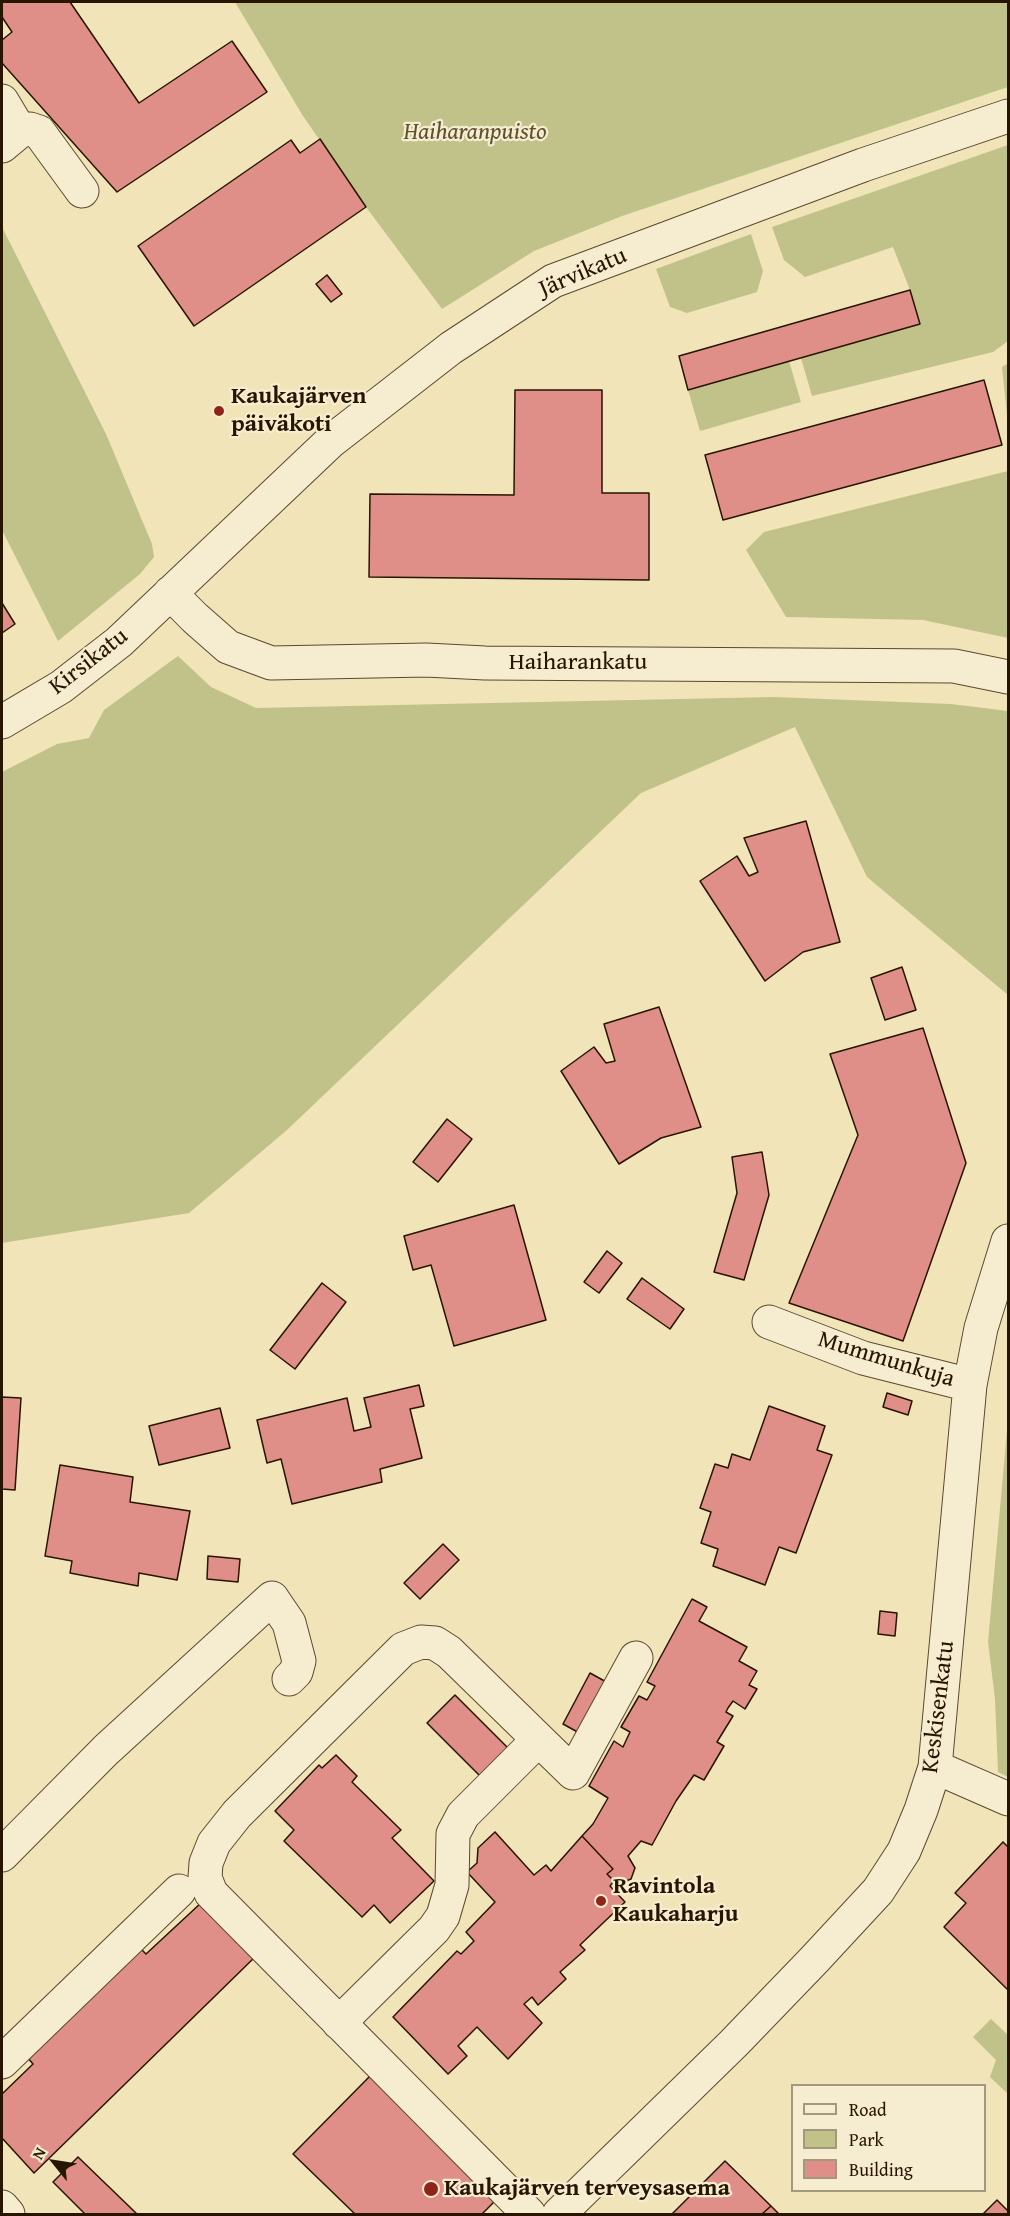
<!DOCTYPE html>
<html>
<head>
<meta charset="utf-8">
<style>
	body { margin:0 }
	#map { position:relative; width:1010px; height:2216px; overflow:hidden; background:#f1e4b8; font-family:"Gentium Book Plus",serif }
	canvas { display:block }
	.frame { position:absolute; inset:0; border:3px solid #271500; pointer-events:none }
	.legend { position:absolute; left:791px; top:2084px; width:195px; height:108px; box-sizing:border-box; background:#f6edd1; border:2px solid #a3977d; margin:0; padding:8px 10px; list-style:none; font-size:18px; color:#271500 }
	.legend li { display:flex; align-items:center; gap:12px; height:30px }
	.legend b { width:30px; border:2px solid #a3977d }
	.north { position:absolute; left:24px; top:2132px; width:60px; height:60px; -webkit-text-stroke:4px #f6edd1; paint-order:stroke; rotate:300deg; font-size:16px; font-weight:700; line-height:24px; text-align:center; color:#271500 }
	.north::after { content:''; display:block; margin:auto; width:21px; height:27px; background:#271500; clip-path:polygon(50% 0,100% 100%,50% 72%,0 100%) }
</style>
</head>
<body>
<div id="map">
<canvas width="1010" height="2216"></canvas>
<div class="frame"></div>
<ul class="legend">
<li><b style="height:8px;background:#f6edd1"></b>Road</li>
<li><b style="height:16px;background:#c1c28a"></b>Park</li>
<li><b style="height:16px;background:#df8f87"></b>Building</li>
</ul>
<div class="north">N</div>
</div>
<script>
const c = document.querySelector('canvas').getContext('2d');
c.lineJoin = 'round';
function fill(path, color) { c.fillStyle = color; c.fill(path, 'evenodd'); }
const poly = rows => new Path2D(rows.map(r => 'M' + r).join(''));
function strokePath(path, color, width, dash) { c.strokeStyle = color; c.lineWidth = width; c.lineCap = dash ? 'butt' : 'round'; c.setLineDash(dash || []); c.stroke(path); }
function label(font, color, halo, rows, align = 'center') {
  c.font = font + ' "Gentium Book Plus",serif'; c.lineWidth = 4.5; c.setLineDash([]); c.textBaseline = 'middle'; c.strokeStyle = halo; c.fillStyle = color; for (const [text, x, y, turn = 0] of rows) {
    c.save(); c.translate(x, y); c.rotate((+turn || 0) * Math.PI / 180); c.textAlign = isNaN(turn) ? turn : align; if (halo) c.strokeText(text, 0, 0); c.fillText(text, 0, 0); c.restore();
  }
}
const green = poly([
	[235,2,1008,2,1008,87,622,216,534,251,442,309,366,207,303,116],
	[1008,145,1008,341,993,352,812,396,801,358,920,324,910,290,893,247,805,277,784,260,772,227],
	[2,227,106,434,152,544,154,557,140,574,58,641,2,530],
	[751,234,763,271,757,292,687,313,670,307,656,269],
	[789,361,801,402,700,431,688,390],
	[1008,363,1008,425,1002,367],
	[1008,471,1008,638,923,620,786,617,746,550,764,532],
	[178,656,211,687,256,708,774,697,951,704,1008,711,1008,995,867,877,795,727,641,793,287,1130,189,1213,2,1243,2,772,57,744,89,738,104,710],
	[1008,1419,1008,1777,998,1772,995,1699,988,1642],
	[991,2019,1008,2035,1008,2094,990,2077,996,2060,973,2037]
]);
const building = poly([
	[2,2,70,2,139,103,232,41,267,92,117,192,2,63,2,40,12,32,2,17,2,2],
	[320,139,366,207,194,326,138,246,291,140,300,153,320,139],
	[327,275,342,294,331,302,316,284,327,275],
	[910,290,920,324,688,390,679,356,910,290],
	[984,380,1002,445,723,520,705,455,984,380],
	[515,390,602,390,602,493,649,493,649,580,369,577,370,494,514,495,515,390],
	[2,603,15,624,2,633,2,603],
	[806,821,840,942,803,952,765,981,700,881,737,856,749,876,758,872,744,838,806,821],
	[902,967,916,1010,885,1020,871,978,902,967],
	[659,1007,701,1127,661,1138,619,1164,561,1071,594,1047,606,1063,615,1061,604,1024,659,1007],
	[923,1028,966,1163,903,1341,789,1303,858,1135,830,1054,923,1028],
	[447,1119,472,1139,438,1182,413,1162,447,1119],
	[762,1152,769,1195,744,1280,714,1272,737,1193,732,1157,762,1152],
	[514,1205,546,1320,454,1346,431,1265,413,1270,404,1236,514,1205],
	[607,1251,622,1263,599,1293,584,1282,607,1251],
	[642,1278,684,1309,670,1329,627,1299,642,1278],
	[322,1283,346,1302,295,1369,270,1350,322,1283],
	[419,1385,424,1406,410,1409,422,1458,380,1469,382,1482,292,1504,281,1459,267,1463,257,1420,347,1398,354,1431,371,1427,364,1398,419,1385],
	[887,1393,912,1401,908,1415,883,1407,887,1393],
	[2,1397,21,1398,15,1490,2,1489,2,1397],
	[769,1406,825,1426,817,1450,832,1455,796,1553,779,1547,765,1585,713,1566,718,1549,701,1543,711,1512,700,1508,715,1464,728,1468,732,1454,750,1460,769,1406],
	[220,1408,230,1448,159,1465,149,1426,220,1408],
	[60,1465,133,1477,130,1502,190,1511,177,1580,139,1573,138,1586,70,1573,72,1561,45,1556,60,1465],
	[443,1544,459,1560,420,1599,404,1583,443,1544],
	[208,1556,240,1559,238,1582,207,1579,208,1556],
	[692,1599,707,1607,699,1621,747,1647,739,1661,757,1671,749,1685,757,1689,745,1709,733,1701,728,1708,726,1712,733,1716,717,1742,724,1746,704,1780,694,1775,676,1801,652,1845,641,1841,628,1856,635,1868,631,1879,621,1883,614,1881,607,1874,613,1869,582,1836,593,1824,608,1798,589,1786,614,1741,623,1747,630,1732,621,1727,639,1696,647,1700,655,1686,647,1682,692,1599],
	[880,1611,897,1613,895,1636,878,1634,880,1611],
	[590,1673,610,1684,583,1735,563,1724,590,1673],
	[455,1695,510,1750,482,1778,427,1723,455,1695],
	[336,1755,357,1776,352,1782,401,1830,392,1838,434,1881,390,1923,374,1905,362,1917,284,1841,294,1830,275,1811,319,1765,322,1768,336,1755],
	[495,1832,534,1875,546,1865,551,1871,582,1836,613,1869,607,1874,614,1881,610,1886,625,1902,580,1945,585,1950,560,1972,566,1979,538,2005,532,1997,524,2004,542,2023,508,2059,477,2027,458,2046,467,2056,448,2074,393,2017,457,1951,461,1954,474,1941,466,1932,495,1902,467,1872,477,1863,478,1848,495,1832],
	[1003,1842,1008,1847,1008,1990,944,1927,966,1903,955,1893,1003,1842],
	[202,1902,256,1956,34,2173,2,2138,2,2094,33,2064,27,2057,139,1947,146,1954,202,1902],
	[370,2076,500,2196,482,2214,355,2214,293,2154,370,2076],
	[78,2157,137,2214,85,2214,53,2182,78,2157],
	[725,2161,771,2206,762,2214,672,2214,725,2161],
	[997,2200,1008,2211,1008,2214,983,2214,997,2200],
	[771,2206,779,2214,762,2214,771,2206]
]);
const minor = poly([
	[2,101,20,131],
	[2,146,20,131,30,129,39,132,82,191],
	[170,593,195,618,228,647,271,663,426,660,485,663,954,666,1008,677],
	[2,722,61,687,119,642,330,442,451,348,553,281,863,165,1008,116],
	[769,1322,863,1358,970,1385],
	[935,1767,1008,1799],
	[2,1855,106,1750,272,1598,289,1623,299,1661,296,1672,289,1679],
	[339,2023,434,1929,443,1916,452,1885,453,1834,463,1815,538,1740],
	[2,2062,179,1891],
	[2,2207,8,2214],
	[529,2214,211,1893,205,1878,206,1863,214,1843,237,1814,403,1649,421,1642,435,1643,449,1652,573,1773,636,1658],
	[559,2214,734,2043,814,1960,878,1891,904,1851,921,1810,935,1767,970,1385,981,1328,1008,1241]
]);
const markers = [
	[219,411,6,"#8f2418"],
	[601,1901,6,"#8f2418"],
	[431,2189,8,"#8f2418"]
];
const parkNames = [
	["Haiharanpuisto",475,133]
];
const streetNames = [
	["Järvikatu",583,273,-23],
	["Kirsikatu",89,662,-38],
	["Haiharankatu",578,663],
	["Mummunkuja",886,1360,17],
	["Keskisenkatu",939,1707,-83]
];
const poiNames = [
	["Kaukajärven",231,397],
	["päiväkoti",231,425],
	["Ravintola",613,1887],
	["Kaukaharju",613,1915],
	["Kaukajärven terveysasema",444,2189]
];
fill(green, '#c1c28a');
fill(building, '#df8f87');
strokePath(building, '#271500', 1.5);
strokePath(minor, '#5a492e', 35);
strokePath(minor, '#f6edd1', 33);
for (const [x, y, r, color] of markers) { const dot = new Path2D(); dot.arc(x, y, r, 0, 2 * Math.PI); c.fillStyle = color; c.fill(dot); strokePath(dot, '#f6edd1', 2); }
label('italic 24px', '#5d5230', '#f6edd1', parkNames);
label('24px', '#271500', '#f6edd1', streetNames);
label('bold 24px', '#271500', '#f6edd1', poiNames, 'left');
</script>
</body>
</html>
